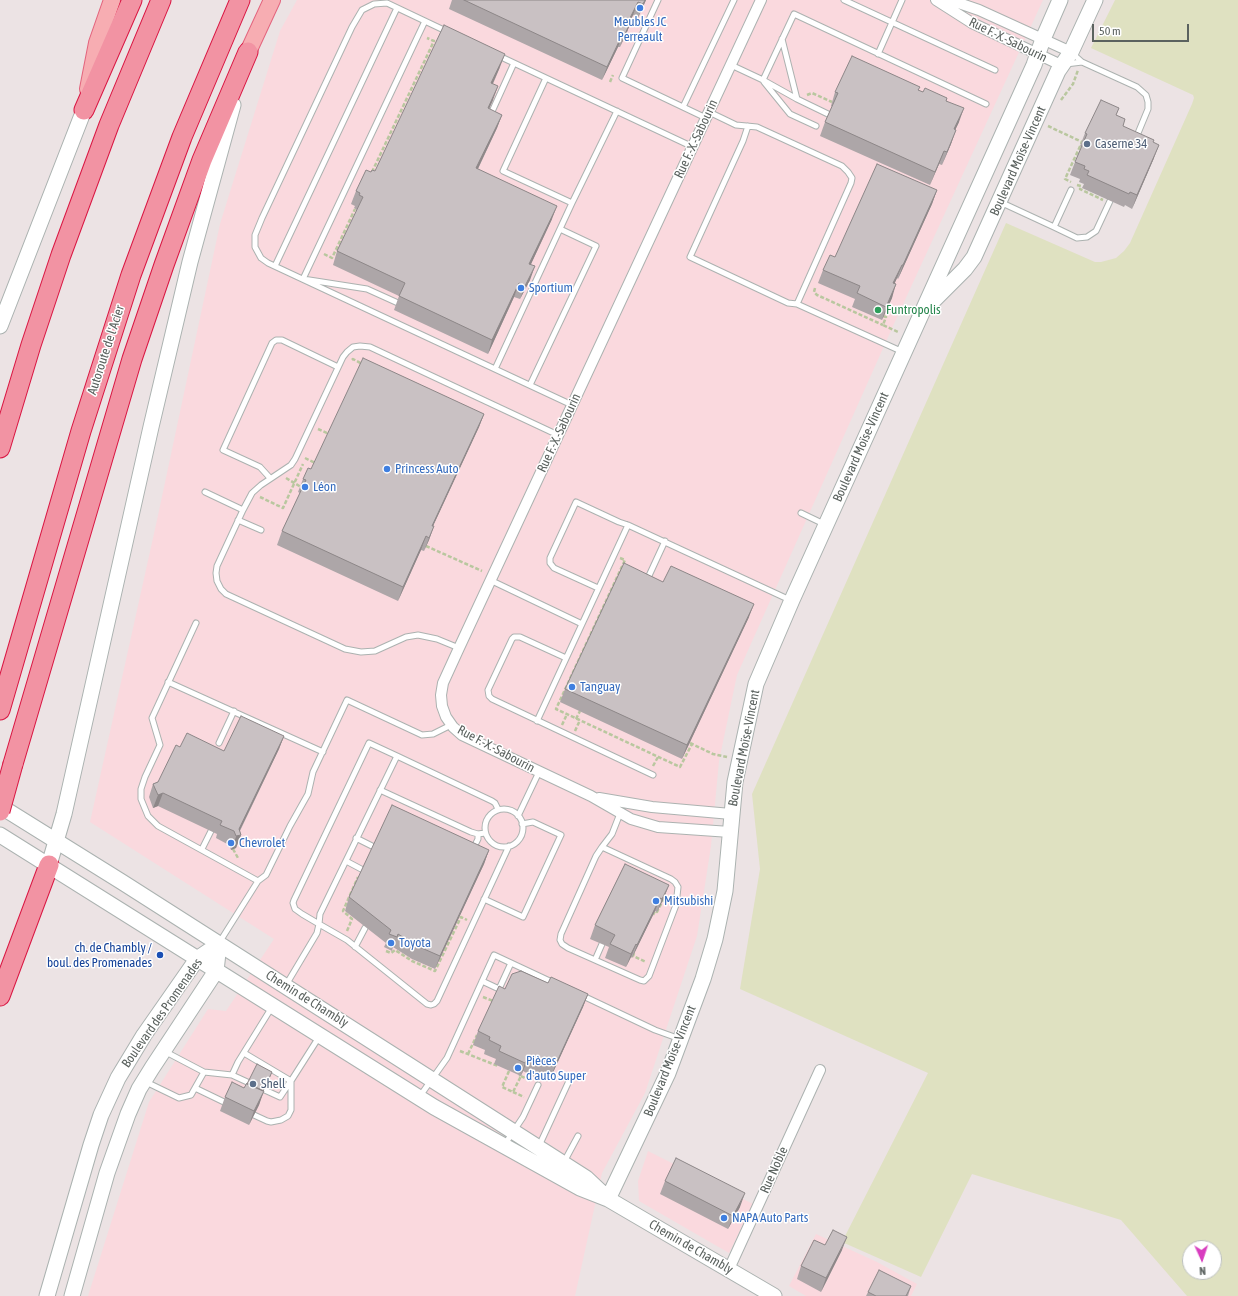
<!DOCTYPE html>
<html>
<head>
<meta charset="utf-8">
<style>
	body { margin:0 }
	#map { position:relative; width:1238px; height:1296px; overflow:hidden; background:#ece3e4; font-family:"Asap Condensed",sans-serif }
	canvas { display:block }
	.north { position:absolute; left:1182px; top:1240px; width:40px; height:40px; box-sizing:border-box; background:#fff; border:1px solid #bdc0bf; border-radius:50%; rotate:177deg; font-size:11px; font-weight:700; line-height:16px; text-align:center; color:#5b625f }
	.north::after { content:''; display:block; margin:auto; width:14px; height:18px; background:#d83dbf; clip-path:polygon(50% 0,100% 100%,50% 72%,0 100%) }
	.scale { position:absolute; left:1092px; top:24px; width:97px; height:18px; box-sizing:border-box; border:2px solid #5b625f; border-top:0; padding-left:5px; font-size:12px; line-height:14px; white-space:nowrap; color:#5b625f; -webkit-text-stroke:3px #fff; paint-order:stroke }
</style>
</head>
<body>
<div id="map">
<canvas width="1238" height="1296"></canvas>
<div class="north">N</div>
<div class="scale">50 m</div>
</div>
<script>
const c = document.querySelector('canvas').getContext('2d');
c.lineJoin = 'round';
function fill(path, color) { c.fillStyle = color; c.fill(path, 'evenodd'); }
const poly = rows => new Path2D(rows.map(r => 'M' + r).join(''));
function strokePath(path, color, width, dash) { c.strokeStyle = color; c.lineWidth = width; c.lineCap = dash ? 'butt' : 'round'; c.setLineDash(dash || []); c.stroke(path); }
function label(font, color, halo, rows, align = 'center') {
  c.font = font + ' "Asap Condensed",sans-serif'; c.lineWidth = 3; c.setLineDash([]); c.textBaseline = 'middle'; c.strokeStyle = halo; c.fillStyle = color; for (const [text, x, y, turn = 0] of rows) {
    c.save(); c.translate(x, y); c.rotate((+turn || 0) * Math.PI / 180); c.textAlign = isNaN(turn) ? turn : align; if (halo) c.strokeText(text, 0, 0); c.fillText(text, 0, 0); c.restore();
  }
}
const commercial = poly([
	[297,0,1043,0,893,326,737,675,719,761,711,846,697,936,645,1093,602,1173,575,1296,88,1296,149,1102,208,1009,226,1011,274,939,90,822,157,520,220,224,280,31],
	[648,1151,753,1204,729,1253,639,1201,638,1181],
	[816,1234,877,1262,917,1284,911,1296,806,1296,789,1286]
]);
const green = poly([
	[1115,0,1238,0,1238,1296,1187,1296,1121,1220,972,1174,921,1277,842,1242,928,1073,740,989,760,869,752,794,1006,223,1095,262,1101,262,1116,258,1124,251,1130,243,1192,104,1194,98,1193,95,1091,48],
	[1190,1248,1214,1248,1214,1272,1190,1272]
]);
const path = poly([
	[610,82,613,75],
	[807,95,812,93,832,102],
	[1061,100,1073,84,1078,70],
	[1048,126,1082,142,1065,179,1071,182],
	[372,172,434,41,427,38],
	[1077,185,1081,186,1080,189,1103,200],
	[324,254,332,258,355,209],
	[815,288,814,292,817,295,883,325],
	[883,316,886,317,883,325,898,332,899,331],
	[352,360,353,359,364,365],
	[318,429,329,434],
	[305,458,315,463],
	[286,478,301,487],
	[260,497,283,508,303,464],
	[426,546,482,571],
	[620,558,625,560,556,709,680,767,692,744],
	[576,719,580,711],
	[562,725,567,714],
	[575,731,580,720],
	[690,743,713,754,727,757],
	[653,766,658,757],
	[233,849,238,858],
	[653,915,655,911,657,912,665,896,662,895],
	[347,931,352,919,343,911,358,877],
	[386,951,391,953,395,950,412,961,435,971,461,917,467,920],
	[634,953,633,956,646,962],
	[483,997,493,1001,492,1003],
	[460,1051,498,1066],
	[468,1054,477,1035],
	[509,1071,502,1087,513,1092,521,1076,519,1075],
	[521,1076,531,1081],
	[513,1092,524,1097]
]);
const lane = poly([
	[658,0,622,78,706,118],
	[844,0,995,70],
	[448,32,387,3,374,4,362,10,352,27,262,218,255,235,255,247,261,258,268,263,572,405],
	[782,39,797,99],
	[1072,53,1082,62,1137,87,1146,95,1148,102,1148,109,1136,138],
	[878,54,902,0],
	[499,56,693,147],
	[1066,64,1082,62],
	[731,65,763,80,794,14,986,104],
	[546,78,503,171,572,203],
	[763,80,797,99,830,115],
	[764,82,790,114,816,126],
	[683,107,734,0],
	[709,112,736,125,757,127,842,166,848,172,852,178,851,183,797,304,903,352],
	[490,116,514,63],
	[748,126,743,141,690,257,788,303,797,304],
	[1000,202,1054,227,1071,190],
	[1054,227,1077,238,1087,237,1096,231,1110,201],
	[275,266,397,8],
	[398,303,367,289,303,279,425,21],
	[495,369,572,203,617,111],
	[530,385,596,246,560,229],
	[270,478,260,467,223,450,272,343,276,340,282,340,338,367],
	[205,492,243,510],
	[801,513,826,525],
	[238,520,261,530],
	[490,580,582,624],
	[647,580,665,541],
	[598,588,554,568,550,563,550,558,576,502,619,522,628,525],
	[196,623,152,718,160,745,145,777,141,789,141,799,148,816,158,826,258,881,219,943],
	[459,648,437,639,418,635,406,637,375,651,361,652,345,649,226,594,221,589,217,581,216,573,217,566,243,510,252,493,261,485,291,465,295,459,343,357,347,352,353,347,360,346,370,347,558,435],
	[566,658,520,637,514,637,512,639,488,690,489,696,492,699,653,775],
	[168,682,323,752],
	[537,721,628,525,790,600],
	[219,743,234,711],
	[397,756,369,743,294,900,293,903,295,909,302,914,319,924,320,914,397,756,492,801,495,803,498,809],
	[380,790,471,832,478,834,485,833],
	'485 828a19 19 0 1 1 38 0a19 19 0 1 1-38 0Z',
	[518,816,539,772],
	[356,838,374,847],
	[602,847,671,879,675,882,678,887,676,905,649,976,644,981,640,980,568,948,562,944,560,940,561,934,596,856,602,847,612,834,621,811],
	[202,849,211,831],
	[473,849,478,839,478,834],
	[346,861,363,870],
	[258,881,266,875,290,826,308,794,313,772,347,700,422,735,433,734,451,725],
	[484,899,523,917,561,835,533,822,522,824],
	[355,947,365,928],
	[595,960,602,944],
	[482,981,499,989,511,963],
	[286,985,317,933,319,924,347,940,427,1004,431,1005,434,1004,437,1001,509,846],
	[581,995,655,1030,680,1039],
	[244,1053,291,1081,319,1037],
	[204,1072,232,1075,238,1062,272,1007],
	[232,1075,280,1097,290,1082],
	[146,1082,179,1098,191,1095,204,1072,164,1051],
	[195,1088,224,1102],
	[420,1096,447,1058,494,955,556,984],
	[254,1115,267,1121,271,1122,281,1120,288,1116,291,1110,291,1081],
	[505,1144,523,1117,538,1085],
	[539,1146,569,1081],
	[564,1162,578,1136]
]);
const street = poly([
	[936,0,972,23,1061,65],
	[950,0,979,10,1071,52],
	[599,798,652,807,731,814],
	[730,832,658,827,631,819,591,796,462,735,453,727,446,717,442,706,441,695,443,683,459,648,761,0],
	[729,1269,820,1070]
]);
const secondary = poly([
	[929,305,965,269,974,257,1058,71,1071,52,1095,0],
	[0,326,84,110],
	[0,806,122,882,586,1178,603,1194],
	[0,835,434,1107,580,1188,608,1199,774,1296],
	[49,865,64,814,151,427,190,262,233,105],
	[608,1199,668,1073,703,979,715,939,725,891,735,782,756,684,792,600,1034,65,1043,39,1060,0],
	[47,1296,91,1145,101,1115,118,1078,144,1035,197,959,219,944],
	[72,1296,107,1173,128,1114,139,1089,152,1068,216,971,219,944]
]);
const primary = poly([
	[248,52,272,0],
	[88,89,97,43,112,0]
]);
const highway = poly([
	[84,110,132,0],
	[0,448,31,345,61,255,109,125,161,0],
	[0,710,81,431,131,275,182,137,240,0],
	[13,764,132,359,164,265,202,160,248,52],
	[0,996,49,865]
]);
const highwayBridge = poly([
	[0,811,13,764]
]);
const wall = poly([
	[452,0,646,0,638,18,633,15,627,32,620,47,618,47,602,80,449,9],
	[500,67,493,84,493,100,489,109,502,115,497,128,478,169,552,219,531,264,530,280,520,299,514,297,488,354,394,310,399,296,333,265,337,251,357,210,354,208,355,206,351,204,356,191,371,172,375,171],
	[918,90,947,101,959,122,955,130,951,144,942,165,939,164,930,185,820,136,825,122,832,106,831,106,835,92],
	[1119,108,1116,115,1125,119,1123,126,1153,142,1154,158,1132,209,1125,205,1124,207,1082,188,1084,184,1079,182,1080,179,1070,175,1075,162,1082,147,1080,146,1085,133],
	[937,190,932,204,898,279,897,278,894,284,892,298,882,320,852,307,855,299,818,283,823,270,835,257],
	[484,414,479,427,433,526,429,540,424,551,421,550,398,601,277,545,282,531,300,493,298,492,303,479,311,469],
	[663,582,749,617,682,759,560,702,565,689],
	[284,736,279,749,240,831,241,835,236,848,231,850,229,845,216,838,217,834,158,806,153,808,149,797,153,784,224,751],
	[489,850,484,864,435,969,412,959,393,947,392,951,384,947,386,943,345,911,349,897],
	[625,864,664,898,657,912,655,911,632,958,631,957,626,967,605,958,609,947,590,939,595,925],
	[548,983,588,994,583,1007,550,1079,538,1073,536,1078,523,1071,521,1076,494,1064,496,1059,484,1054,485,1050,473,1045,478,1031,505,989],
	[271,1075,263,1091,259,1105,249,1125,220,1111,225,1097,244,1088,247,1084],
	[665,1181,740,1207,728,1229,660,1194],
	[825,1245,842,1250,821,1292,797,1279,801,1266],
	[911,1286,908,1296,866,1296,868,1292]
]);
const shadedWall = poly([
	[645,0,646,0,638,18,643,4],
	[638,2,633,15,625,31,630,18],
	[632,19,627,32,620,47,625,34],
	[623,33,618,47,602,80,607,67],
	[505,54,500,67,487,96,491,83],
	[498,86,493,100,483,122,488,108],
	[964,108,959,122,949,143,954,129],
	[502,115,497,128,472,181,476,168],
	[956,130,951,144,942,165,947,152],
	[1159,145,1154,158,1132,209,1137,195],
	[944,151,939,164,930,185,935,172],
	[937,190,932,204,898,279,903,265],
	[557,206,552,219,525,277,529,264],
	[902,265,897,278,889,296,893,283],
	[535,266,530,280,520,299,525,286],
	[519,283,514,297,488,354,492,340],
	[896,284,892,298,882,320,886,307],
	[484,414,479,427,427,539,432,526],
	[434,526,429,540,424,551,429,538],
	[426,536,421,550,398,601,403,587],
	[754,604,749,617,682,759,687,745],
	[284,736,279,749,237,836,241,835,236,848,231,850,239,829],
	[163,793,158,806,153,808,158,795],
	[489,850,484,864,435,969,440,956],
	[669,885,664,898,657,912,662,899],
	[660,898,655,911,632,958,637,945],
	[636,944,631,957,626,967,631,954],
	[588,994,583,1007,550,1079,555,1066],
	[528,1058,523,1071,521,1076,525,1063],
	[272,1072,261,1096,264,1091,259,1105,249,1125,254,1111],
	[745,1193,740,1207,728,1229,733,1216],
	[847,1237,842,1250,821,1292,826,1278]
]);
const building = poly([
	[464,0,645,0,643,4,638,2,630,18,632,19,625,34,623,33,607,67,464,0],
	[444,25,505,54,491,83,498,86,488,108,502,115,476,168,557,206,529,264,535,266,525,286,519,283,492,340,399,296,405,283,337,251,363,197,359,195,360,193,356,191,366,170,371,172,372,170,375,171,444,25],
	[852,56,920,87,918,90,923,92,925,88,947,98,946,101,964,108,954,129,956,130,947,152,944,151,935,172,825,122,838,93,835,92,852,56],
	[1101,100,1119,108,1116,115,1125,119,1123,126,1154,140,1153,142,1159,145,1137,195,1130,192,1129,194,1087,175,1089,171,1084,169,1085,166,1075,162,1087,134,1085,133,1101,100],
	[877,164,937,190,903,265,902,265,893,283,896,284,886,307,857,293,860,286,823,270,830,255,835,257,877,164],
	[363,358,484,414,432,526,434,526,429,538,426,536,403,587,282,531,306,480,303,479,308,468,311,469,363,358],
	[624,563,663,582,671,566,754,604,687,745,565,689,624,563],
	[241,716,284,736,239,829,241,835,236,836,234,831,220,825,222,821,163,793,158,795,153,784,158,782,176,745,180,747,187,733,224,751,241,716],
	[392,805,489,850,440,956,417,946,398,934,397,937,389,934,391,930,349,897,392,805],
	[625,864,669,885,662,899,660,898,637,945,636,944,631,954,610,944,615,935,595,925,625,864],
	[521,971,548,983,551,977,588,994,555,1066,543,1060,541,1064,528,1058,525,1063,499,1051,501,1046,489,1040,490,1037,478,1031,499,986,505,989,512,974,521,971],
	[257,1064,272,1072,263,1091,247,1084,257,1064],
	[232,1082,244,1088,247,1083,264,1091,254,1111,225,1097,232,1082],
	[676,1158,745,1193,733,1216,665,1181,676,1158],
	[833,1230,847,1237,826,1278,801,1266,814,1240,825,1245,833,1230],
	[879,1270,911,1286,906,1296,876,1296,868,1292,879,1270]
]);
const markers = [
	[640,8,4,"#3f7fe0"],
	[1087,144,4,"#5c6f8a"],
	[521,288,4,"#3f7fe0"],
	[878,310,4,"#2e9e5b"],
	[387,469,4,"#3f7fe0"],
	[305,487,4,"#3f7fe0"],
	[572,687,4,"#3f7fe0"],
	[231,843,4,"#3f7fe0"],
	[656,901,4,"#3f7fe0"],
	[391,943,4,"#3f7fe0"],
	[160,955,4,"#1a4fb4"],
	[518,1068,4,"#3f7fe0"],
	[253,1084,4,"#5c6f8a"],
	[724,1218,4,"#3f7fe0"]
];
const shopNames = [
	["Meubles JC",640,22,"center"],
	["Perreault",640,37,"center"],
	["Sportium",529,288],
	["Princess Auto",395,469],
	["Léon",313,487],
	["Tanguay",580,687],
	["Chevrolet",239,843],
	["Mitsubishi",664,901],
	["Toyota",399,943],
	["Pièces",526,1061],
	["d'auto Super",526,1076],
	["NAPA Auto Parts",732,1218]
];
const streetNames = [
	["Rue F.-X.-Sabourin",1008,40,26],
	["Rue F.-X.-Sabourin",696,139,-65],
	["Boulevard Moïse-Vincent",1018,161,-66],
	["Autoroute de l'Acier",106,350,-72],
	["Rue F.-X.-Sabourin",559,433,-65],
	["Boulevard Moïse-Vincent",861,447,-66],
	["Boulevard Moïse-Vincent",744,748,-79],
	["Rue F.-X.-Sabourin",496,749,28],
	["Chemin de Chambly",307,999,32],
	["Boulevard des Promenades",162,1013,-55],
	["Boulevard Moïse-Vincent",670,1061,-68],
	["Rue Noble",774,1170,-66],
	["Chemin de Chambly",691,1247,30]
];
const serviceNames = [
	["Caserne 34",1095,144],
	["Shell",261,1084]
];
const leisureNames = [
	["Funtropolis",886,310]
];
const transitNames = [
	["ch. de Chambly /",152,948],
	["boul. des Promenades",152,963]
];
fill(commercial, '#fad9de');
fill(green, '#dfe1c1');
strokePath(lane, '#acb2b0', 7);
strokePath(street, '#acb2b0', 12);
strokePath(secondary, '#abb2b0', 17);
strokePath(primary, '#e3647d', 18);
strokePath(highway, '#d91642', 21);
strokePath(path, '#b9c79f', 2.5, [4, 2]);
strokePath(lane, '#fff', 5);
strokePath(street, '#fff', 10);
strokePath(secondary, '#fff', 15);
strokePath(primary, '#f7adb2', 16);
strokePath(highway, '#f293a3', 19);
strokePath(highwayBridge, '#d91642', 21, []);
strokePath(highwayBridge, '#f293a3', 19);
fill(wall, '#ada6a8');
fill(shadedWall, '#8d8788');
fill(building, '#c9c1c3');
strokePath(building, '#8d8788', 1);
for (const [x, y, r, color] of markers) { const dot = new Path2D(); dot.arc(x, y, r, 0, 2 * Math.PI); c.fillStyle = color; c.fill(dot); strokePath(dot, '#fff', 1.5); }
label('13px', '#366cbe', '#fff', shopNames, 'left');
label('13px', '#5b625f', '#fff', streetNames);
label('13px', '#4e5e75', '#fff', serviceNames, 'left');
label('13px', '#27864d', '#fff', leisureNames, 'left');
label('13px', '#164399', '#fff', transitNames, 'right');
</script>
</body>
</html>
